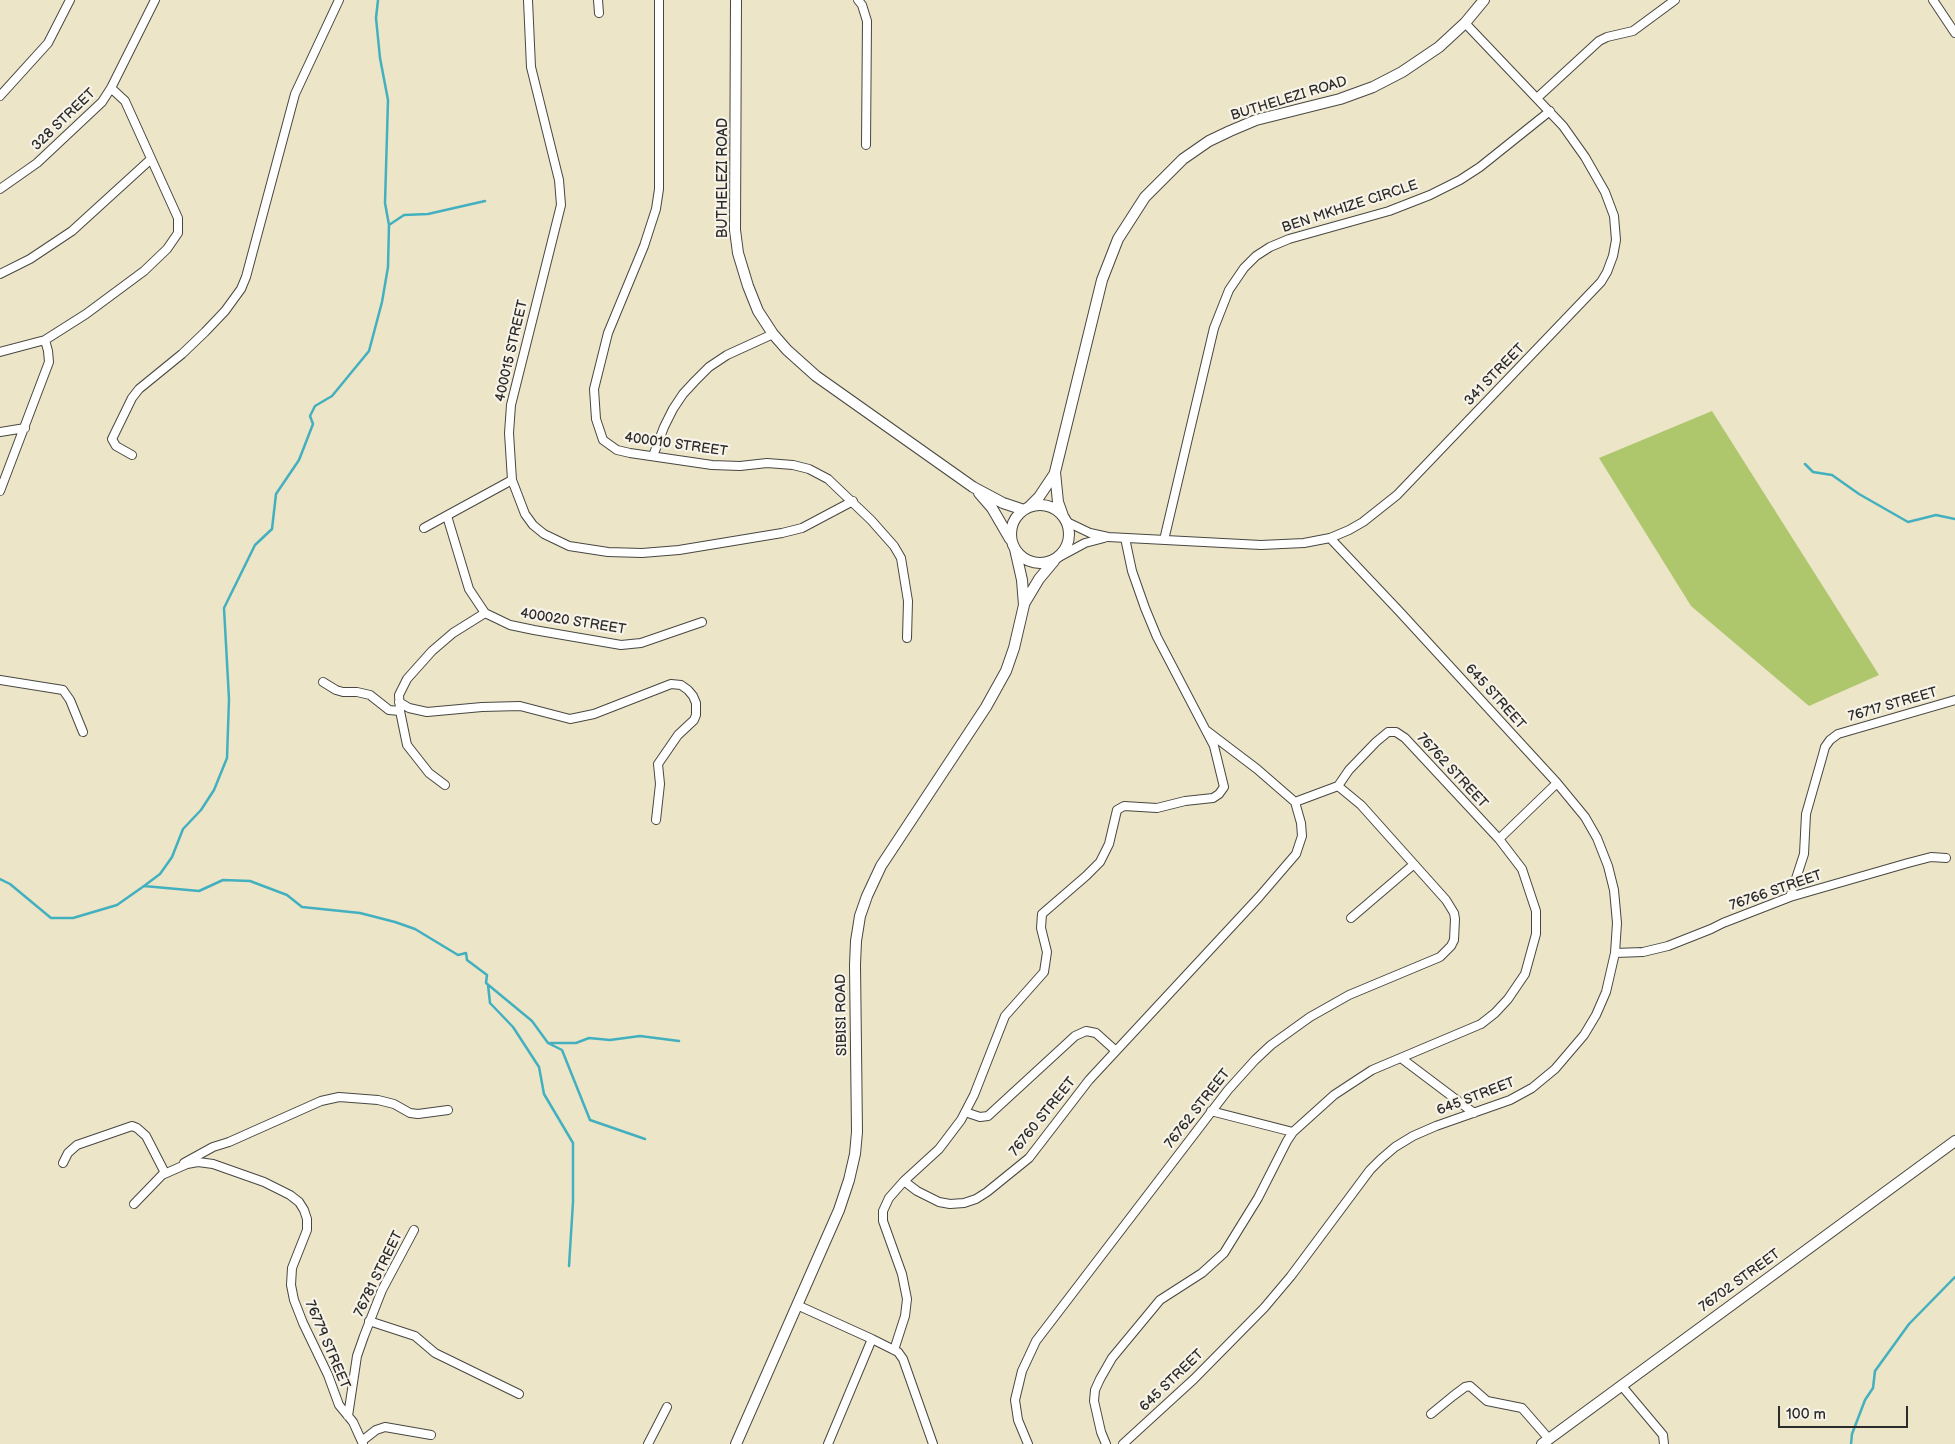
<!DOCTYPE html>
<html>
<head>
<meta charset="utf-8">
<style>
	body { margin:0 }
	#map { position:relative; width:1955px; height:1444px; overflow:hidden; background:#ece5c7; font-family:"Balsamiq Sans",sans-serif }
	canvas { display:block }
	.scale { position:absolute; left:1778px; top:1406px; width:130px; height:22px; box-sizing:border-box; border:2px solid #2b2b2b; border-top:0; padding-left:6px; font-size:15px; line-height:18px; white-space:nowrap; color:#2b2b2b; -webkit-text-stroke:4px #f7f3e8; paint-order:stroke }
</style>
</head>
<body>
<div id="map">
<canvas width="1955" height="1444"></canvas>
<div class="scale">100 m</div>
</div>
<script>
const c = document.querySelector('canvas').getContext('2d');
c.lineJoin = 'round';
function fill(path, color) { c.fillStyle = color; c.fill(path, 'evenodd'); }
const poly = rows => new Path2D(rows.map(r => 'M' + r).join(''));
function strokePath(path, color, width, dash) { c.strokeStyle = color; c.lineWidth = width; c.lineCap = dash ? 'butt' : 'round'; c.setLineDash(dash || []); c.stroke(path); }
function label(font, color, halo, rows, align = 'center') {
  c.font = font + ' "Balsamiq Sans",sans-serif'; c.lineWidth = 4.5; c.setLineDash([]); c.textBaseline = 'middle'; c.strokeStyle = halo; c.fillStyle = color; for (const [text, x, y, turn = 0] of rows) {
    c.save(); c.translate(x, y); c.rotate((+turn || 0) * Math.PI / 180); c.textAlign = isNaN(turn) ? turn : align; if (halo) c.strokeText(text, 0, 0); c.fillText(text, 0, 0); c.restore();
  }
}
const green = poly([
	[1712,411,1879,675,1809,706,1691,606,1599,458]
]);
const stream = poly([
	[389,225,404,215,428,214,485,201],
	[1805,464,1813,472,1832,475,1859,494,1908,522,1936,515,1955,519],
	[0,879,10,884,51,918,73,918,117,905,144,886,199,891,223,880,250,881,287,895,302,907,360,913,395,922,415,929,458,955,466,953,467,960,487,975,486,983,532,1021,548,1043,562,1050,590,1120,645,1139],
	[144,886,160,874,172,857,183,829,201,810,214,790,227,758,229,699,224,608,255,545,272,529,276,494,299,460,313,424,310,416,315,406,332,396,369,351,382,302,388,267,389,225,385,203,388,100,380,58,376,18,378,0],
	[488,985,490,1003,513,1027,539,1067,544,1094,573,1143,573,1202,569,1266],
	[550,1043,576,1043,589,1038,610,1040,640,1036,679,1041],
	[1851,1444,1852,1434,1865,1400,1873,1388,1875,1371,1909,1324,1955,1277]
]);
const minor = poly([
	[528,0,531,67,559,180,561,205,511,405,509,433,512,480,525,514,533,525,544,534,569,546,608,552,642,553,679,550,782,533,802,528,853,501],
	[598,0,599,13],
	[659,0,659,189,656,209,644,246,608,333,594,389,596,419,603,440,617,450,630,453,712,465,740,466,767,463,793,465,809,469,828,479,871,520,894,546,901,558,908,601,907,638],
	[858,0,862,5,867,21,866,145],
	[1933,0,1955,33],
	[0,96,48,43,70,0],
	[1537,98,1599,41,1607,37,1633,31,1675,0],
	[0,189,37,163,102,102,111,88,155,0],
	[0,274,30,259,72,231,151,159],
	[0,352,45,340,86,314,144,271,167,249,178,233,178,218,125,101,111,88],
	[0,432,25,428],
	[132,455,116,446,112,439,132,398,139,389,182,354,205,332,225,311,241,289,246,277,295,94,339,0],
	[653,456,664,427,673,409,683,394,695,381,709,367,727,355,773,334],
	[0,491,49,362,48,351,45,340],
	[447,516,469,589,485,613,510,625,534,630,621,645,641,643,702,622],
	[1067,522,1090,533,1108,537,1261,545,1304,543,1330,538,1349,530,1363,522,1397,495,1601,282,1607,272,1613,256,1616,240,1614,216,1605,192,1585,157,1563,126,1465,23],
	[424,528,512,480],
	[1164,540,1214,328,1229,290,1244,268,1256,256,1270,247,1289,239,1389,211,1430,195,1460,180,1480,167,1550,111],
	[1059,557,1085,543,1104,538],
	[0,680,63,690,70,700,83,732],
	[323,682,336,690,343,692,357,692,370,695,389,710,400,711],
	[399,702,409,708,427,712,482,707,520,706,570,719,594,714,671,684,681,685,688,690,693,696,696,703,696,715,694,720,678,735,658,764,660,784,656,820],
	[1207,731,1257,769,1295,802,1338,786],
	[445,785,429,773,407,745,400,711,399,695,407,679,432,651,453,633,485,613],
	[1499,839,1557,783],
	[1790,897,1804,854,1806,814,1822,758,1825,747,1830,740,1838,734,1955,700],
	[1351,918,1413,865],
	[1615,953,1643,952,1668,946,1711,929,1723,923,1790,897,1908,863,1931,857,1946,858],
	[1401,1058,1474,1113],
	[1211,1111,1293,1132],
	[965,1112,980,1117,988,1116,1075,1036,1086,1031,1096,1033,1116,1051],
	[63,1163,68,1153,77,1145,132,1126,137,1128,146,1136,165,1173],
	[184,1163,213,1147,229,1142,321,1101,339,1097,378,1100,394,1104,410,1113,418,1114,448,1110],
	[904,1181,939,1149,961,1120,974,1095,1005,1016,1044,972,1047,952,1041,928,1042,914,1086,876,1100,862,1109,844,1117,810,1124,806,1157,808,1185,801,1213,798,1219,794,1224,787,1214,746,1157,637,1145,608,1132,571,1125,538],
	[134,1204,162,1175,187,1164,198,1162,213,1164,264,1182,290,1195,299,1202,304,1210,307,1219,307,1230,292,1268,291,1285,294,1300,303,1323,328,1375,339,1405,353,1422,363,1444],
	[797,1305,872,1339,828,1444],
	[369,1321,415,1336,435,1353,519,1394],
	[872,1339,898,1352,903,1359,933,1444],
	[894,1350,905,1316,907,1299,902,1274,883,1221,883,1211,889,1198,904,1181,917,1191,939,1202,950,1204,964,1203,976,1199,987,1192,1029,1158,1089,1080,1259,897,1296,854,1302,836,1301,823,1295,802],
	[1621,1385,1663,1435,1664,1444],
	[1431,1414,1453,1396,1465,1387,1470,1386,1487,1401,1522,1408,1549,1439],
	[348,1416,357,1356,364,1336,382,1290,414,1230],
	[362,1441,376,1430,385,1427,431,1435],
	[648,1444,667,1407],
	[1028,1444,1018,1420,1015,1400,1022,1371,1036,1341,1228,1090,1255,1060,1271,1045,1310,1017,1349,995,1440,957,1451,946,1454,940,1455,919,1454,913,1446,900,1361,805,1338,786,1349,770,1376,742,1388,732,1396,732,1405,738,1499,839,1522,869,1536,911,1536,934,1525,974,1508,999,1495,1013,1481,1024,1372,1070,1334,1095,1293,1132,1287,1141,1258,1198,1224,1253,1202,1273,1160,1300,1112,1358,1100,1379,1095,1390,1094,1401,1101,1432,1106,1444],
	[1123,1444,1194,1379,1264,1308,1291,1276,1370,1170,1381,1159,1395,1147,1413,1136,1436,1126,1510,1100,1532,1088,1555,1069,1584,1035,1596,1015,1606,992,1615,953,1617,923,1614,890,1608,866,1597,838,1585,817,1557,783,1399,611,1330,538]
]);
const tertiary = poly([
	[736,0,735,230,738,253,748,286,758,311,773,334,787,350,816,376,973,487,1003,503,1024,510],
	[979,493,992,508,1010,539],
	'1011 534a29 29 0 1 1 58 0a29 29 0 1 1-58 0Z',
	[1029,507,1039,497,1055,473],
	[1063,516,1058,502,1055,472,1102,280,1118,239,1145,197,1183,159,1209,141,1230,131,1256,120,1340,99,1373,87,1402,72,1439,47,1465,23,1484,0],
	[1024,604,1039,579,1054,561],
	[736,1444,839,1210,849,1180,855,1154,857,1132,855,965,856,941,860,916,867,896,881,866,986,707,1006,671,1014,648,1024,605,1022,580,1015,549],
	[1542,1444,1955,1141]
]);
const streetNames = [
	["BUTHELEZI ROAD",1289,99,-17],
	["328 STREET",64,120,-44],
	["BUTHELEZI ROAD",723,178,-90],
	["BEN MKHIZE CIRCLE",1350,207,-18],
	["400015 STREET",512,351,-77],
	["341 STREET",1495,375,-46],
	["400010 STREET",676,445,8],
	["400020 STREET",573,622,9],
	["645 STREET",1495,697,48],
	["76717 STREET",1893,705,-16],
	["76762 STREET",1452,771,47],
	["76766 STREET",1776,891,-19],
	["SIBISI ROAD",842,1015,-91],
	["645 STREET",1476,1097,-21],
	["76762 STREET",1198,1109,-52],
	["76760 STREET",1043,1117,-51],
	["76781 STREET",379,1274,-64],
	["76702 STREET",1740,1281,-36],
	["76779 STREET",327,1345,67],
	["645 STREET",1172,1381,-44]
];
fill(green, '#aec76c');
strokePath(stream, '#43b0c0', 2.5);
strokePath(minor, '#484742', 10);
strokePath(tertiary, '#484742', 12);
strokePath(minor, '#fff', 8);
strokePath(tertiary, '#fff', 10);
label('14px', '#2b2b2b', '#f7f3e8', streetNames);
</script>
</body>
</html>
